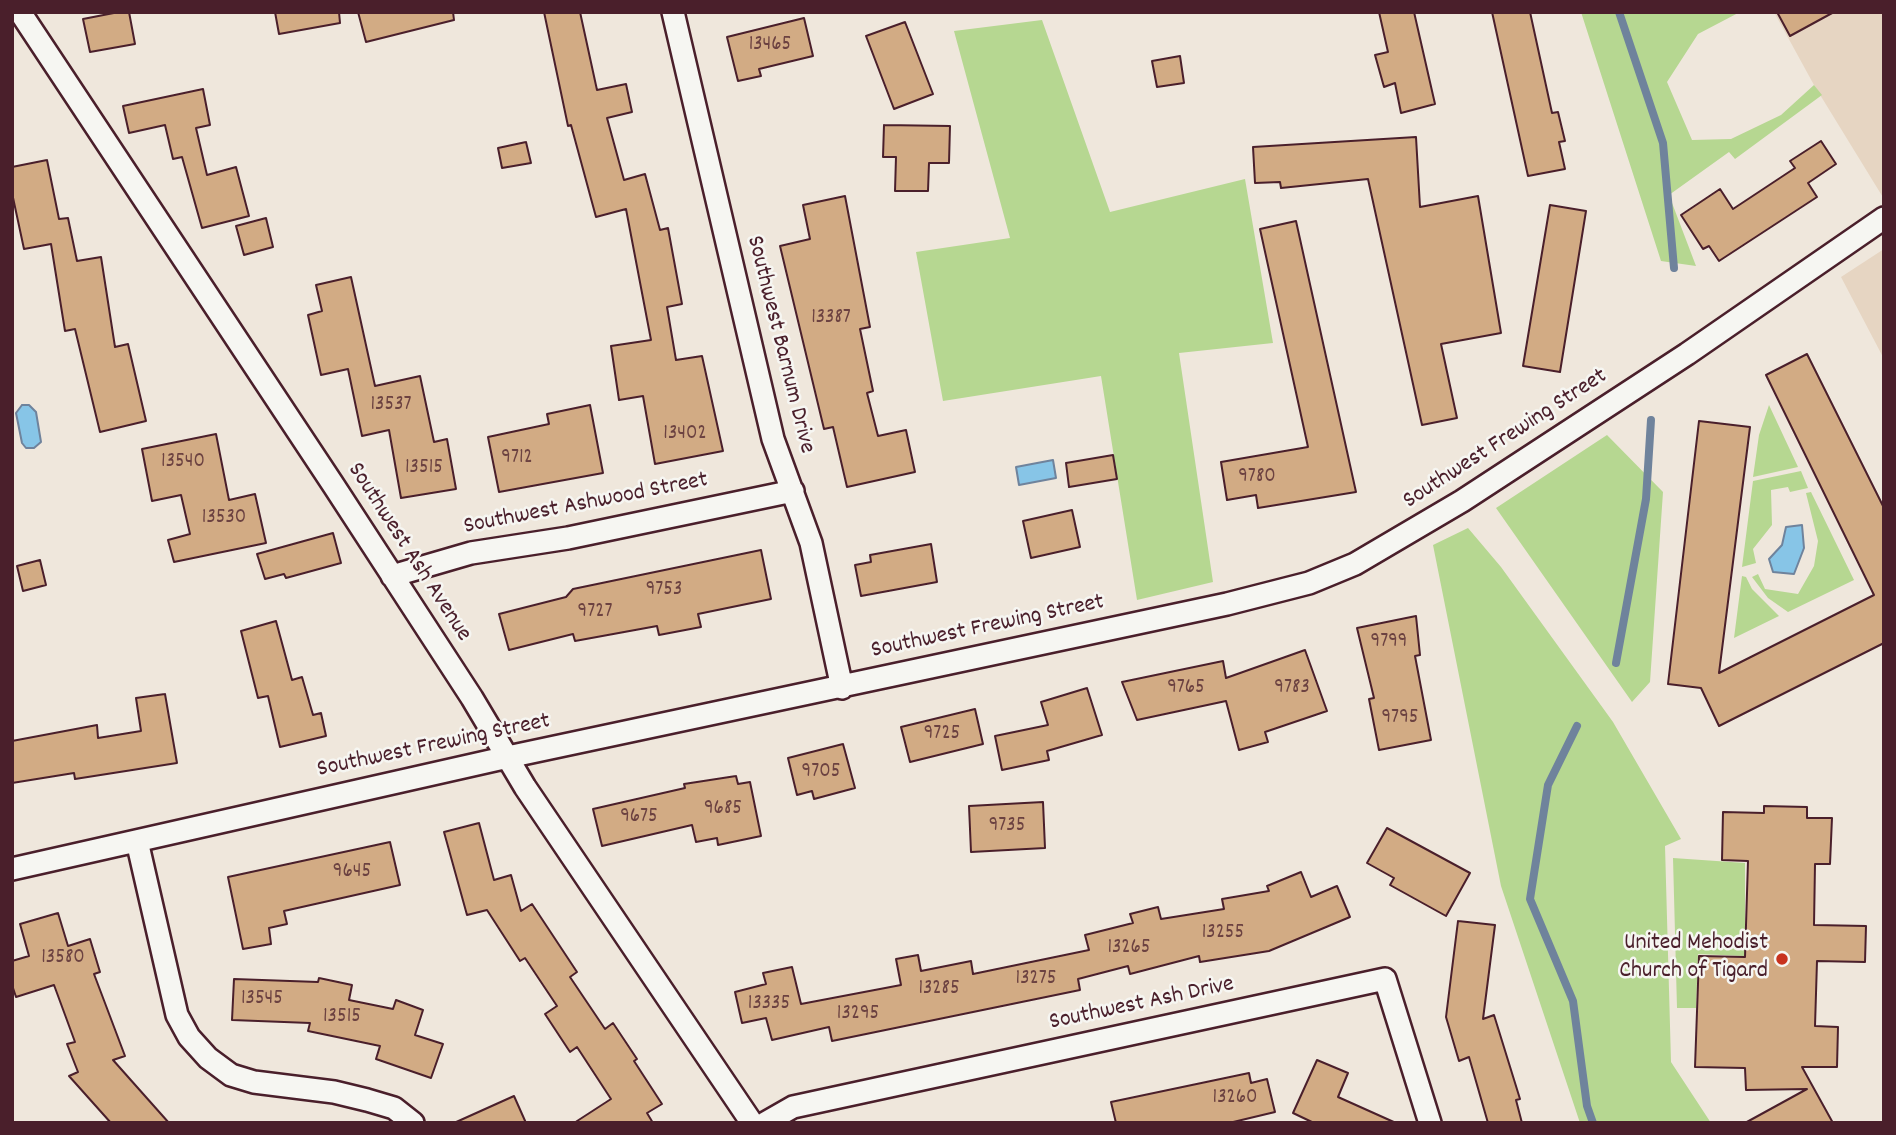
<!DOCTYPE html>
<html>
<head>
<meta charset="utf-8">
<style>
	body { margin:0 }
	#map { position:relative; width:1896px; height:1135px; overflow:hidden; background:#efe7dc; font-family:Dekko,sans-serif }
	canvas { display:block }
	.frame { position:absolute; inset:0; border:14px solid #4a1f2b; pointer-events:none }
</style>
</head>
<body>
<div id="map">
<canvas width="1896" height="1135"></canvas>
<div class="frame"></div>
</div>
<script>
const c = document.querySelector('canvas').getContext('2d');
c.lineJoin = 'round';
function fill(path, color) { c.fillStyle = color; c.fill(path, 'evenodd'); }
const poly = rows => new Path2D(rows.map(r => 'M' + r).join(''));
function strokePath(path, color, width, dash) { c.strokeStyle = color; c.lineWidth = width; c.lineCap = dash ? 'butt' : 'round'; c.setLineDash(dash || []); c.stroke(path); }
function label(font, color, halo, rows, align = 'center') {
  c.font = font + ' Dekko,sans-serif'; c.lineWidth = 5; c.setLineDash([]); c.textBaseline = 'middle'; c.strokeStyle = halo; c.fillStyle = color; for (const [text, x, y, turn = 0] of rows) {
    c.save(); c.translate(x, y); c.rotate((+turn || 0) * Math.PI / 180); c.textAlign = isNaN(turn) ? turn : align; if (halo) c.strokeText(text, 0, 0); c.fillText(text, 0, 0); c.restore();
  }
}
const built = poly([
	[1774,12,1884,12,1884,199,1814,85],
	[1884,249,1884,359,1841,277]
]);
const green = poly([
	[1581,12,1740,12,1698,34,1667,82,1692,140,1731,139,1781,115,1814,85,1822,95,1735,159,1729,152,1669,195,1696,266,1661,261],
	[1042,20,1110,212,1245,179,1273,343,1179,353,1213,582,1137,600,1101,376,943,401,916,252,1010,238,954,31],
	[1769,405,1798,467,1753,477,1759,435],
	[1607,435,1663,492,1650,682,1632,702,1496,508],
	[1801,471,1808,488,1790,492,1788,487,1771,490,1772,525,1753,549,1756,563,1742,567,1753,481],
	[1811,492,1854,580,1788,612,1768,598,1752,577,1758,574,1765,589,1798,594,1814,566,1818,541,1806,493],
	[1468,528,1501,567,1613,722,1681,839,1665,846,1671,1062,1711,1123,1580,1123,1501,886,1433,545],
	[1742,576,1746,577,1752,589,1779,616,1734,638],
	[1673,858,1745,863,1745,956,1698,954,1696,1008,1677,1008]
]);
const water = poly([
	[22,405,29,405,36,412,41,442,34,448,26,448,22,443,16,413,22,405],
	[1053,460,1056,478,1019,485,1016,467,1053,460],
	[1802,525,1804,548,1794,574,1773,572,1769,559,1782,545,1786,527,1802,525]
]);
const stream = poly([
	[1619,12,1663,143,1674,268],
	[1616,663,1646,499,1651,420],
	[1577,726,1548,785,1530,899,1573,1001,1587,1106,1593,1123]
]);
const building = poly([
	[119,12,129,12,135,44,90,52,83,19,119,12],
	[275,12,339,12,340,23,279,34,275,12],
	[358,12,453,12,454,20,366,42,358,12],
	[544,12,580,12,597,90,626,84,632,112,607,118,624,180,645,174,660,230,668,228,682,304,667,307,676,360,702,356,723,451,655,464,643,396,619,400,611,346,651,340,626,209,596,217,571,125,568,126,544,12],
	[1379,12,1414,12,1435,104,1401,113,1395,83,1384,87,1375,55,1388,52,1379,12],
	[1492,12,1530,12,1552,113,1558,112,1565,141,1559,142,1565,169,1528,176,1492,12],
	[1777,12,1834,12,1790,36,1777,12],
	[804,18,813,56,759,69,761,76,738,81,727,37,804,18],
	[905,22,933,94,894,109,866,36,905,22],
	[1180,56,1184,83,1157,87,1152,61,1180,56],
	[203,89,210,125,196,128,207,175,236,167,249,216,202,228,182,157,173,159,165,125,129,133,123,106,203,89],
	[884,125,950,126,949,163,929,163,928,191,895,191,896,157,883,157,884,125],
	[1416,137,1420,207,1478,196,1501,333,1441,344,1457,418,1422,425,1368,179,1281,188,1280,182,1255,183,1253,147,1416,137],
	[1821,141,1836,164,1808,183,1817,197,1719,261,1709,246,1703,249,1681,215,1720,189,1733,209,1795,168,1790,161,1821,141],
	[526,142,531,163,502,168,498,148,526,142],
	[47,160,59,219,68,218,77,261,101,257,115,347,128,344,146,421,100,432,75,329,65,331,51,244,24,249,12,193,12,167,47,160],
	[845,196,870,327,860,329,873,391,867,393,878,436,906,430,915,472,847,487,833,427,824,429,780,246,810,239,803,205,845,196],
	[1550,205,1586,211,1560,372,1523,366,1550,205],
	[266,218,273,247,244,255,236,226,266,218],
	[1296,221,1356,492,1258,508,1256,495,1227,500,1221,462,1308,447,1260,229,1296,221],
	[351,277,375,386,420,376,434,442,447,439,456,489,401,498,389,430,362,436,348,369,321,375,308,315,322,311,316,285,351,277],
	[1807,354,1884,508,1884,643,1719,726,1701,688,1668,684,1699,421,1750,427,1719,673,1874,595,1766,375,1807,354],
	[590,405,603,473,499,492,488,437,549,424,547,414,590,405],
	[216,434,229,500,255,494,266,543,174,562,168,540,190,534,181,495,152,501,142,449,216,434],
	[1113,455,1117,479,1069,487,1066,463,1113,455],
	[1072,510,1080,547,1031,558,1023,521,1072,510],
	[333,533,341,563,286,578,284,574,265,579,257,554,333,533],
	[931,544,937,582,861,596,855,565,871,562,870,555,931,544],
	[761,550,771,599,698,614,701,627,659,635,657,626,575,641,573,634,509,650,499,614,566,597,573,589,761,550],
	[40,560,46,585,23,591,17,566,40,560],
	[1416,616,1420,655,1415,656,1431,740,1379,750,1369,699,1374,698,1357,628,1416,616],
	[276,621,292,680,302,677,313,715,321,713,326,736,280,747,268,696,258,698,241,631,276,621],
	[1305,650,1327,711,1265,732,1268,742,1239,750,1226,701,1137,720,1122,682,1223,661,1226,678,1305,650],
	[1087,688,1102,735,1047,751,1049,760,1002,770,995,736,1048,725,1041,702,1087,688],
	[165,694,177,763,75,779,74,773,12,783,12,741,97,725,98,738,141,731,136,698,165,694],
	[975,709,983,744,910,762,901,727,975,709],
	[843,744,855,788,814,799,812,791,797,795,788,758,843,744],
	[736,776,738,784,750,782,761,836,718,845,717,838,696,842,692,825,602,846,593,809,685,788,684,784,736,776],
	[1043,802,1045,848,971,852,969,806,1043,802],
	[1764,806,1807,807,1807,818,1832,818,1830,864,1815,864,1814,925,1866,926,1865,962,1817,961,1815,1026,1838,1027,1837,1067,1802,1067,1833,1123,1745,1123,1807,1089,1746,1090,1745,1068,1695,1067,1699,956,1745,957,1748,861,1722,860,1723,812,1764,813,1764,806],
	[479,823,494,880,511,875,521,911,532,904,577,972,570,977,605,1029,613,1023,637,1059,634,1061,662,1104,647,1113,653,1123,574,1123,611,1099,577,1047,570,1052,545,1014,557,1006,525,958,520,961,487,910,467,915,444,832,479,823],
	[1387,828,1470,873,1446,916,1390,885,1394,878,1367,863,1387,828],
	[390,842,400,885,284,911,287,924,269,928,271,944,243,949,228,877,390,842],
	[1301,872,1311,897,1337,886,1350,917,1269,951,1200,962,1199,956,1130,974,1128,966,1078,979,1080,990,832,1041,829,1027,772,1040,766,1018,742,1023,735,992,766,984,763,973,792,967,801,1004,901,985,896,959,918,955,921,971,971,961,973,974,1089,950,1085,935,1133,923,1130,914,1158,907,1161,919,1224,909,1222,899,1269,891,1267,886,1301,872],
	[58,913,68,946,90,939,100,972,94,974,125,1056,113,1060,169,1123,111,1123,69,1076,78,1072,67,1044,75,1042,54,985,16,997,12,985,12,961,29,956,20,924,58,913],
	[1458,921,1495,925,1483,1019,1494,1015,1520,1099,1516,1100,1522,1123,1488,1123,1469,1057,1459,1061,1446,1017,1458,921],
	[319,978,352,985,349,1000,393,1009,396,1000,423,1010,415,1035,443,1044,431,1078,376,1059,380,1046,308,1031,310,1023,232,1020,234,979,318,982,319,978],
	[1317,1060,1348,1073,1338,1097,1396,1123,1314,1123,1293,1113,1317,1060],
	[1249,1073,1251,1083,1267,1079,1275,1112,1229,1123,1116,1123,1111,1102,1249,1073],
	[514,1096,526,1123,454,1123,514,1096]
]);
const minor = poly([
	[20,12,334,486,472,698,525,787,752,1123],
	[673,12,773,439,811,543,842,688],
	[392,576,471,553,568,538,793,491],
	[137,841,177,1015,189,1037,208,1058,231,1075,254,1082,334,1092,367,1100,394,1108,413,1123],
	[12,869,508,757,1227,604,1309,583,1355,564,1462,501,1687,354,1884,218],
	[765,1123,793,1107,1385,979,1430,1123]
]);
const markers = [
	[1782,959,7,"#c8321e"]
];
const numberNames = [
	["13465",770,46],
	["13387",831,319],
	["13537",391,406],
	["13402",685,435],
	["9712",517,459],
	["13540",183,463],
	["13515",424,469],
	["9780",1257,478],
	["13530",224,519],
	["9753",664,591],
	["9727",595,613],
	["9799",1389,643],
	["9765",1186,689],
	["9783",1292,689],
	["9795",1400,719],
	["9725",942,735],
	["9705",821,773],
	["9685",723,810],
	["9675",639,818],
	["9735",1007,827],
	["9645",352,873],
	["13255",1223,934],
	["13265",1129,949],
	["13580",63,959],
	["13275",1036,980],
	["13285",939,990],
	["13545",262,1000],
	["13335",769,1005],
	["13295",858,1015],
	["13515",342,1018],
	["13260",1235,1099]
];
const streetNames = [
	["Southwest Barnum Drive",779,345,76],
	["Southwest Frewing Street",1506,440,-33],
	["Southwest Ashwood Street",586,505,-11],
	["Southwest Ash Avenue",408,553,57],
	["Southwest Frewing Street",988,628,-12],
	["Southwest Frewing Street",434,747,-12],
	["Southwest Ash Drive",1142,1005,-12]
];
const poiNames = [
	["United Mehodist",1768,945],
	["Church of Tigard",1768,973]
];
fill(built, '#e6d5c2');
fill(green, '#b6d791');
fill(water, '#87c5e7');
strokePath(water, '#6f839c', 2);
strokePath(stream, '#6f839c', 8);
fill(building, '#d2ab84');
strokePath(building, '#4a1f2b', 2);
strokePath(minor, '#4a1f2b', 26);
strokePath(minor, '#f6f6f2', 21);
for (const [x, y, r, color] of markers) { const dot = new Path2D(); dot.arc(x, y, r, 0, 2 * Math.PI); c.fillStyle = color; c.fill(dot); strokePath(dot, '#f6f6f2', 2.5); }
label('21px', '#6c4241', null, numberNames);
label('24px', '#4a1f2b', '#f6f6f2', streetNames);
label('24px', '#4a1f2b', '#f6f6f2', poiNames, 'right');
</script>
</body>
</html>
